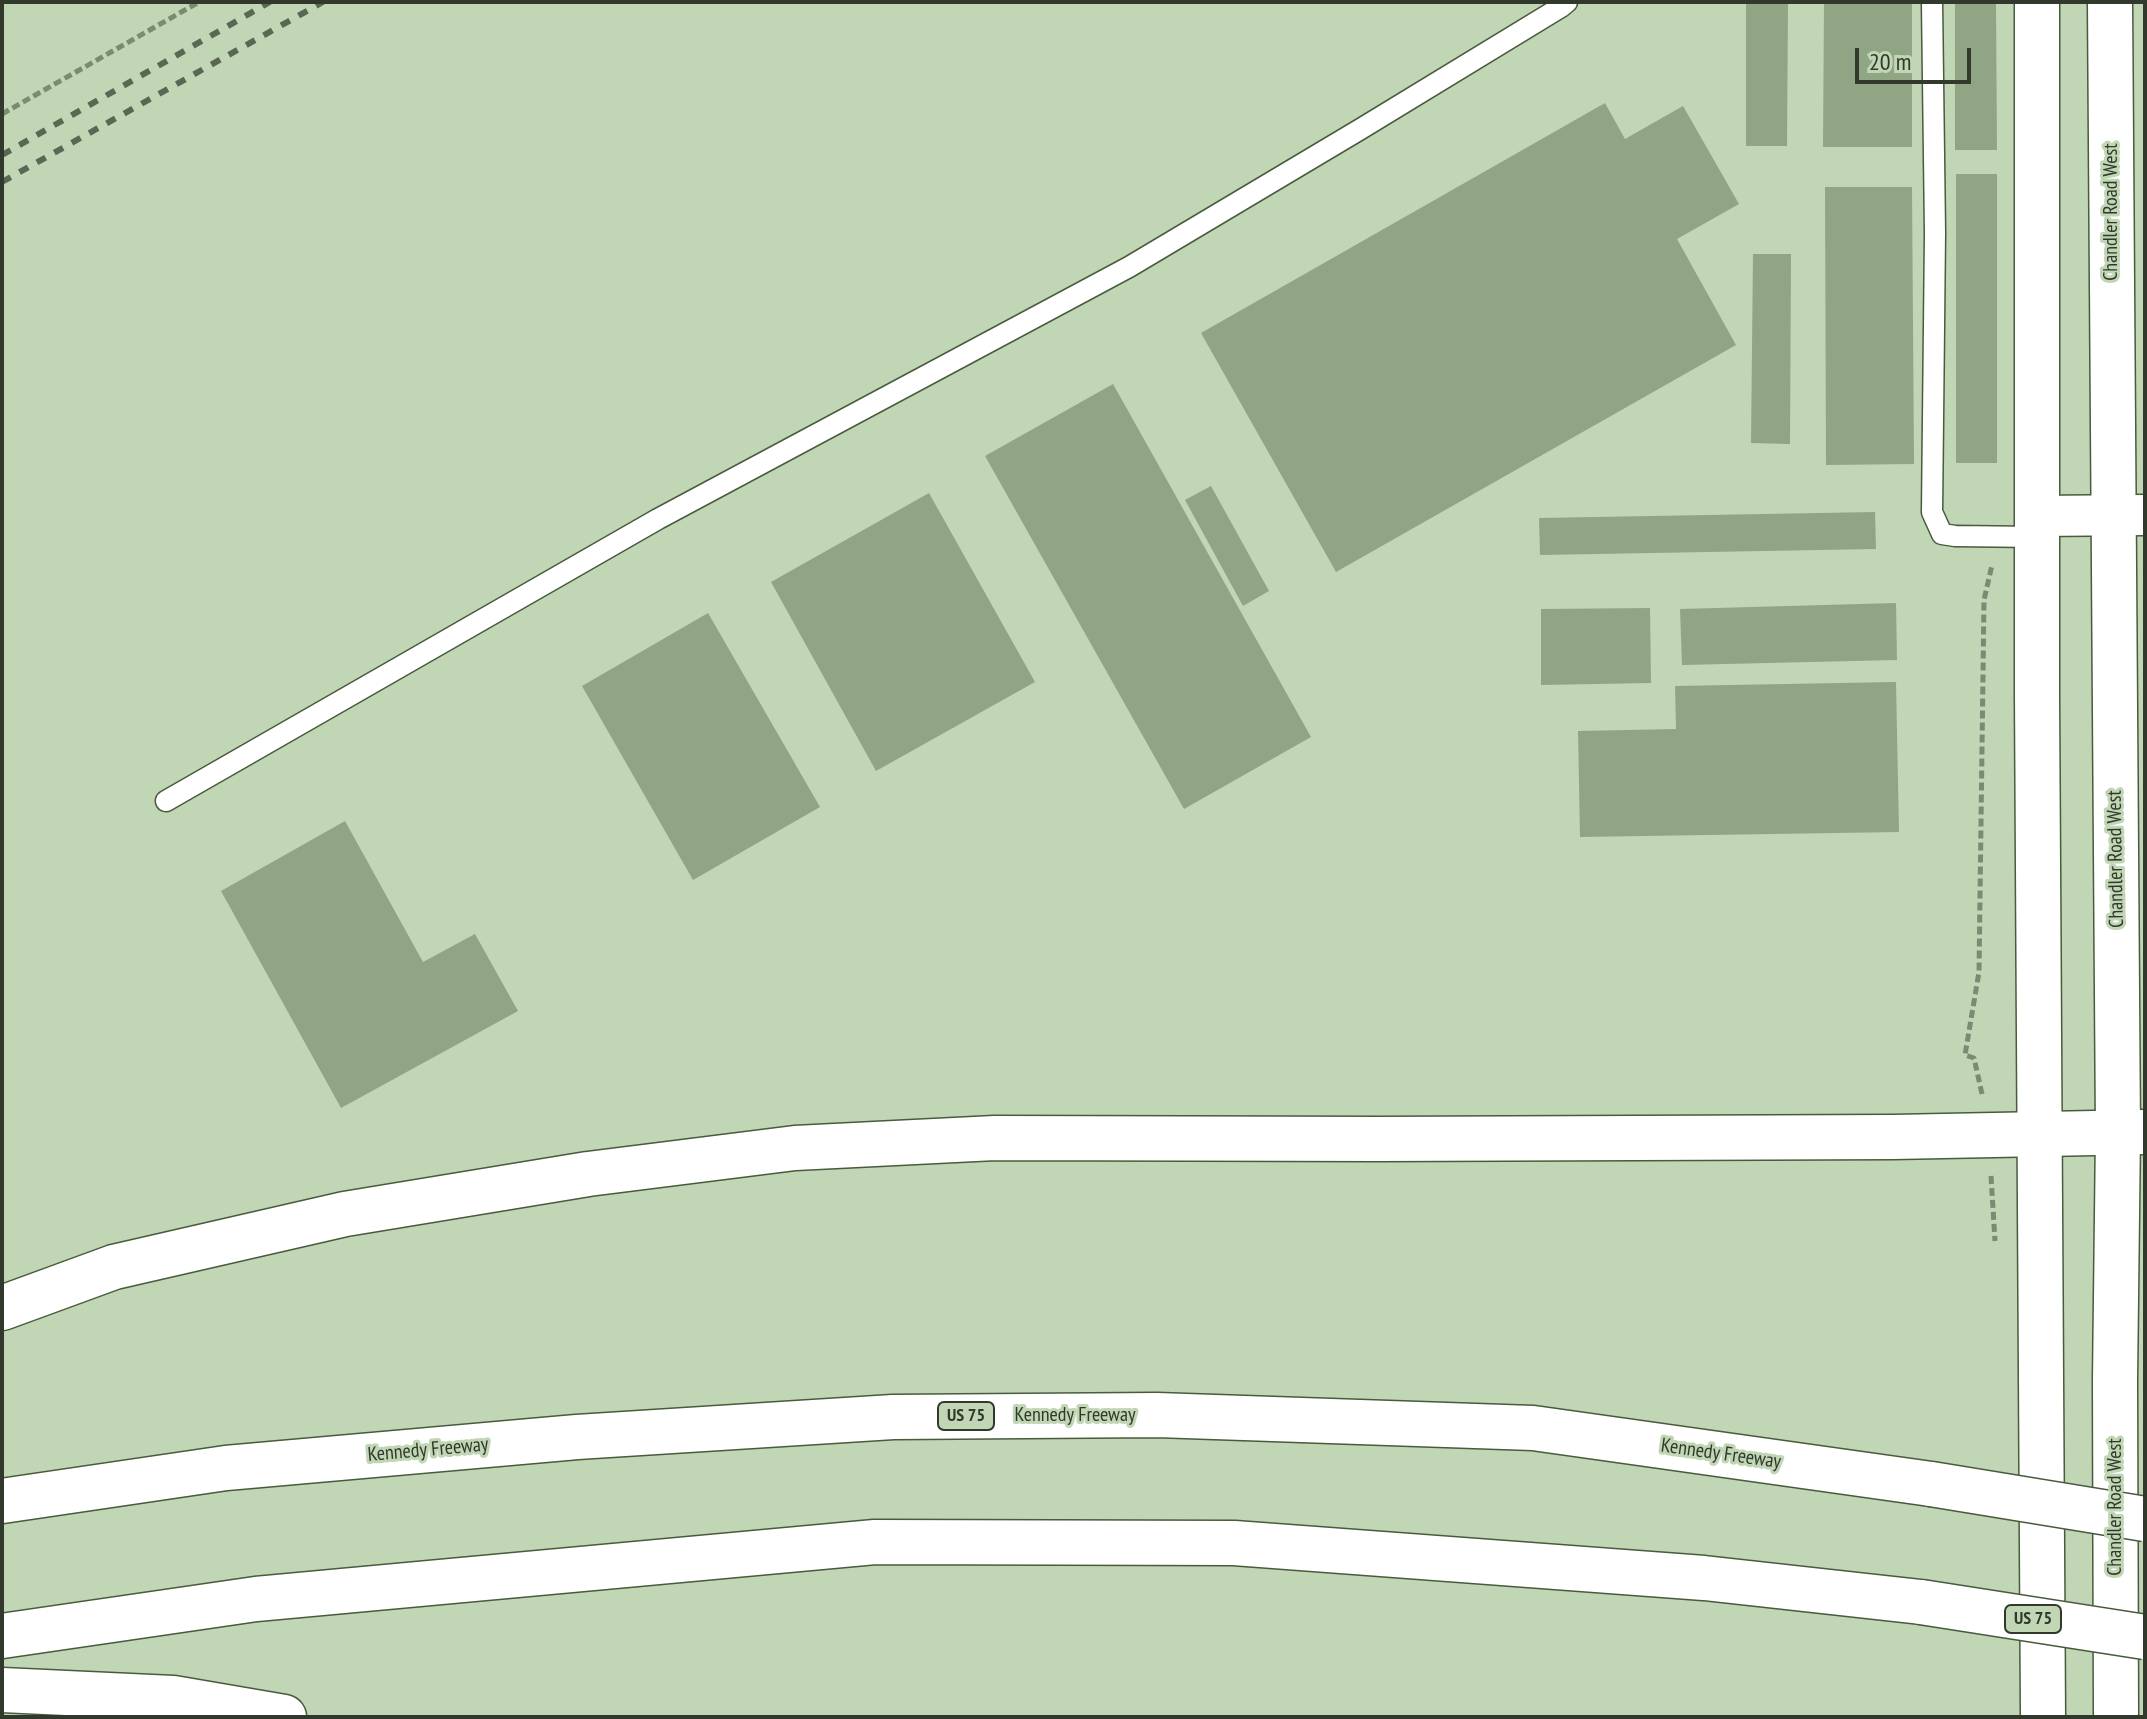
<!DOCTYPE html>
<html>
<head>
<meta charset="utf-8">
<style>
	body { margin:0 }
	#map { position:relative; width:2147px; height:1719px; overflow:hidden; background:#c1d6b4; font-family:"PT Sans Narrow",sans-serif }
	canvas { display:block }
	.frame { position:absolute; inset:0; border:4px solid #30392b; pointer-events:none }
	.scale { position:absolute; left:1855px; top:48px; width:116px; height:36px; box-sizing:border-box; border:4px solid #30392b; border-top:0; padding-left:10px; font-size:24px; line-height:28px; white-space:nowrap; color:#30392b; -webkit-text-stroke:6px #c1d6b4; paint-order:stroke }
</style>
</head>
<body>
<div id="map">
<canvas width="2147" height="1719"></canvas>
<div class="frame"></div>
<div class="scale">20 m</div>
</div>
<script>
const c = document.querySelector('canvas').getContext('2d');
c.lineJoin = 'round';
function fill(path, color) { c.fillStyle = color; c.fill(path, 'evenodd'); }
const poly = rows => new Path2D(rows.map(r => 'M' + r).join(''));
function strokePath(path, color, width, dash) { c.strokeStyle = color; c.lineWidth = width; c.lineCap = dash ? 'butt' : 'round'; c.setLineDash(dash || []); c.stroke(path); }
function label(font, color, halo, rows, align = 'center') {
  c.font = font + ' "PT Sans Narrow",sans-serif'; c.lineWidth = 6; c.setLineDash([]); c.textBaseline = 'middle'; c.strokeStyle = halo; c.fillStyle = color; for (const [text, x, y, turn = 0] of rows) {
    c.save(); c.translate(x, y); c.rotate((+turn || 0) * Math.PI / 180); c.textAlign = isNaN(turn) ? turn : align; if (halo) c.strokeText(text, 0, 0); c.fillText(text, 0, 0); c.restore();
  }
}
const building = poly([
	[1746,2,1788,2,1787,146,1746,146],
	[1824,2,1912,2,1912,147,1823,147],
	[1955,2,1996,2,1997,150,1955,150],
	[1605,103,1625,139,1683,106,1739,204,1677,239,1736,345,1336,572,1201,333],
	[1956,174,1997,174,1997,463,1956,463],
	[1825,187,1912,187,1914,464,1826,465],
	[1753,254,1791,254,1790,444,1751,443],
	[1113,384,1311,737,1184,809,985,456],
	[1211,486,1269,591,1243,606,1185,500],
	[929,493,1035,682,876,771,771,582],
	[1875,512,1876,549,1540,555,1539,518],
	[1896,603,1897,660,1682,665,1680,609],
	[1650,608,1651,683,1541,685,1541,609],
	[708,613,820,807,693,880,582,686],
	[1896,682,1899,832,1580,837,1578,731,1676,729,1675,686],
	[345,821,423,962,475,934,518,1011,341,1108,221,891]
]);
const path = poly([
	[2,114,199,2],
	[1982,1094,1974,1058,1965,1055,1979,972,1984,600,1992,565],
	[1991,1176,1995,1241]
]);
const lane = poly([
	[1932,2,1935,233,1932,512,1942,534,1955,536,2037,537],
	[166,801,658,519,1129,267,1359,130,1561,7,1567,2]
]);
const street = poly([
	[2037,516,2145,515]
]);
const secondary = poly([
	[2037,2,2037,696,2043,1717],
	[2110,2,2118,1132,2115,1380,2116,1717]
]);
const highway = poly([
	[2,1308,114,1267,345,1214,588,1174,795,1148,995,1138,1379,1139,1893,1137,2145,1132],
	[2,1501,226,1468,577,1437,893,1417,1157,1415,1533,1428,1931,1484],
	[2,1636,256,1599,875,1542,1234,1543,1704,1578,1921,1602],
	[2,1690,173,1698,284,1717]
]);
const rail = poly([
	[2,155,270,2],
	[2,182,323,2]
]);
const highwayBridge = poly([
	[1931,1484,2145,1519],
	[1921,1602,2145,1637]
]);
const shields = [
	[966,1416,56],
	[2033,1619,56]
];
const shieldNames = [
	["US 75",966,1416],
	["US 75",2033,1619]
];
const streetNames = [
	["Chandler Road West",2111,212,-90],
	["Chandler Road West",2116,859,-91],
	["Kennedy Freeway",1075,1415],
	["Kennedy Freeway",428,1450,-5],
	["Kennedy Freeway",1721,1454,8],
	["Chandler Road West",2115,1507,-90]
];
fill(building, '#90a584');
strokePath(lane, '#485b3d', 23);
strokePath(street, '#485b3d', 43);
strokePath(secondary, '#485b3d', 47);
strokePath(highway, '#485b3d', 47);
strokePath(path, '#7b8a72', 5, [8, 4]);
strokePath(lane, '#fff', 20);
strokePath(street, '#fff', 40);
strokePath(secondary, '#fff', 44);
strokePath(highway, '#fff', 44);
strokePath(rail, '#5a6753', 6, [10, 10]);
strokePath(highwayBridge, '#485b3d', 47, []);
strokePath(highwayBridge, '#fff', 44);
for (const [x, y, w] of shields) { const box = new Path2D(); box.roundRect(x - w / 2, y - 14, w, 28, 6); c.fillStyle = '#c1d6b4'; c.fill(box); strokePath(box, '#30392b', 2); }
label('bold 18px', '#30392b', null, shieldNames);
label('20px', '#30392b', '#c1d6b4', streetNames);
</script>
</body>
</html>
